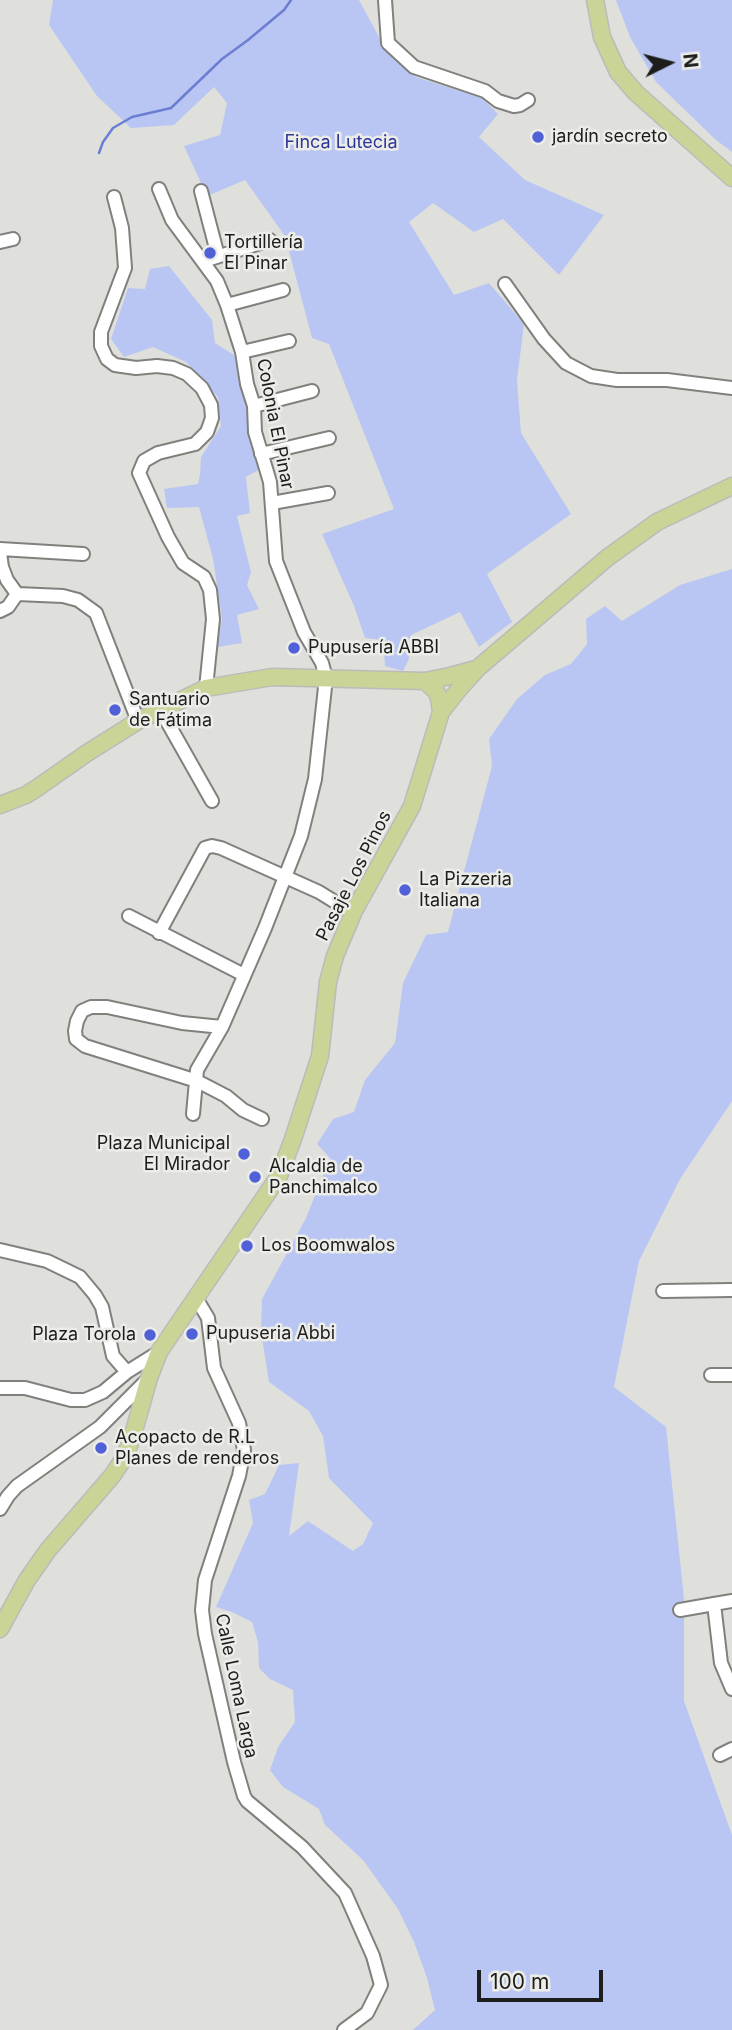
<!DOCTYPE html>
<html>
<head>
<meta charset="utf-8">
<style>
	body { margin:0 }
	#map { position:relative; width:732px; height:2030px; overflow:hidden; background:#dfe0db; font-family:Inter,sans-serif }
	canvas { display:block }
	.north { position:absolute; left:634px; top:28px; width:70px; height:70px; -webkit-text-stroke:5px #ecede9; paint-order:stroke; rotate:84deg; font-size:19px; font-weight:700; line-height:28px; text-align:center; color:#1d1d1c }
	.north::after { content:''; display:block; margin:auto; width:24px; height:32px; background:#1d1d1c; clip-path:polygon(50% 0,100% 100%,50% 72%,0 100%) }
	.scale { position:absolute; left:477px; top:1970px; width:126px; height:32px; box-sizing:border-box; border:4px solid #1d1d1c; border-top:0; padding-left:9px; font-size:21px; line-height:24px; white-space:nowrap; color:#1d1d1c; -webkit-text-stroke:5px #ecede9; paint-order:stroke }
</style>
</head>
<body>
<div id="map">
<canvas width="732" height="2030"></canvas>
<div class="north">N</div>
<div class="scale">100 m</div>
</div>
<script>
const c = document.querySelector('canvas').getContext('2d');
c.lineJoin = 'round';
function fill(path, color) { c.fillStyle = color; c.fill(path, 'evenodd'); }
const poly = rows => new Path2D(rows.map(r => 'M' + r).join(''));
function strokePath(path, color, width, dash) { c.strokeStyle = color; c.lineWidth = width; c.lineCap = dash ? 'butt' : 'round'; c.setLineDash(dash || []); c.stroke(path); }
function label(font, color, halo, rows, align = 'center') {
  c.font = font + ' Inter,sans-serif'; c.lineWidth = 5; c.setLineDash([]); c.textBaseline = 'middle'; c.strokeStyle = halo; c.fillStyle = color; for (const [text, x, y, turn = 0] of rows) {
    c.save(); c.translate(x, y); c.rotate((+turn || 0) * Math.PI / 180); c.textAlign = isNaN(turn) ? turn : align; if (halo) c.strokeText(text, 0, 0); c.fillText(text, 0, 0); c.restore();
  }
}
const green = poly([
	[53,0,359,0,386,50,416,77,482,98,498,114,479,137,525,180,604,215,559,275,503,219,474,232,433,203,409,222,454,295,489,283,524,324,517,380,521,433,571,514,487,574,512,622,479,647,460,612,411,635,407,645,409,659,403,671,385,666,383,640,365,638,354,606,322,534,394,509,329,344,312,338,285,236,245,180,207,196,184,146,220,135,227,103,214,87,174,125,131,128,97,96,49,25],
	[616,0,732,0,732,152,716,140,656,82,630,37],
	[169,266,212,320,215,343,234,355,260,469,246,477,250,513,237,516,251,572,247,585,259,609,237,615,242,643,217,647,222,619,213,559,199,507,167,508,164,489,198,484,200,475,201,457,221,426,218,397,186,362,153,347,124,357,111,339,128,288,145,289,150,269],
	[732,569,732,1101,680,1179,639,1261,614,1387,666,1427,684,1599,684,1701,732,1835,732,2030,413,2030,435,2010,427,1978,414,1942,398,1909,363,1860,325,1825,319,1809,283,1787,270,1770,278,1747,295,1722,293,1690,270,1679,259,1668,258,1642,252,1622,232,1612,216,1607,253,1523,249,1500,265,1494,279,1465,299,1463,289,1536,308,1521,353,1551,363,1544,373,1523,329,1478,323,1436,309,1411,269,1382,261,1332,262,1299,306,1218,330,1158,317,1144,333,1119,354,1112,365,1080,395,1043,403,983,426,935,448,932,492,766,489,739,517,699,545,675,571,664,587,644,586,619,605,606,622,621,680,585]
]);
const stream = poly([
	[99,153,103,142,113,128,132,117,171,108,222,59,248,40,284,10,291,0]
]);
const minor = poly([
	[385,0,388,43,414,67,485,91,498,101,514,106,520,105,528,100],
	[159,189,172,220,217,281,227,305,242,352,247,384,254,406,255,432,270,482,276,561,304,632,322,663,326,678,315,779,301,836,265,928,222,1027,197,1070,193,1114],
	[201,191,218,256],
	[114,197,122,228,125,268,101,332,101,346,107,359,115,365,136,368,157,366,173,368,187,374,202,388,211,405,212,418,207,432,195,444,158,453,144,461,139,473,168,537,183,563,204,577,210,590,213,619,206,688],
	[0,242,13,239],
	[204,261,270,240],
	[505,284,544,339,566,363,591,376,617,380,667,380,732,388],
	[227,305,283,290],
	[242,352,289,341],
	[254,406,312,391],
	[261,454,329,438],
	[272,503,328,493],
	[0,549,83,554],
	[0,553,2,567,7,580,17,594,63,596,78,600,96,613,138,721],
	[0,611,8,607,17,594],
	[160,709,212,801],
	[129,916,244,975],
	[159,933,205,848,212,846,221,848,319,892,353,913],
	[222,1027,182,1023,107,1007,91,1007,82,1011,77,1021,75,1031,76,1039,85,1046,197,1081,226,1096,243,1110,262,1119],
	[0,1250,47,1261,80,1277,95,1295,102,1307,113,1356,127,1372],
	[663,1291,732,1290],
	[196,1298,208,1318,214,1368,239,1423,244,1450,239,1476,205,1580,202,1610,205,1634,234,1762,244,1796,247,1801,302,1847,345,1893,373,1956,381,1985,367,2013,344,2030],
	[711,1375,732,1375],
	[0,1388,25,1388,71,1400,85,1400,103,1392,127,1372,159,1352],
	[0,1509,8,1496,17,1486,100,1427,148,1379],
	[732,1601,714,1604,721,1663,732,1689],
	[680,1610,714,1604],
	[720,1755,732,1749]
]);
const major = poly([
	[595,0,602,37,618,72,636,93,732,178],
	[425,681,436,691,439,698,441,712],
	[0,805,26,795,37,788,87,753,138,721,206,688,272,677,425,681,450,676,476,669],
	[0,1629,27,1580,48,1550,112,1476,124,1458,132,1438,149,1378,159,1352,279,1176,293,1139,320,1056,328,982,335,956,354,911,412,806,441,712,459,689,478,668,607,558,657,522,732,486]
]);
const markers = [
	[538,137,7,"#5061d7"],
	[210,253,7,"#5061d7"],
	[294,648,7,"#5061d7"],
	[115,710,7,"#5061d7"],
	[405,890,7,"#5061d7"],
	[244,1154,7,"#5061d7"],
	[255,1177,7,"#5061d7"],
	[247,1246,7,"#5061d7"],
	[192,1334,7,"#5061d7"],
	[150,1335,7,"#5061d7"],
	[101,1448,7,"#5061d7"]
];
const poiNames = [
	["jardín secreto",552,137],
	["Tortillería",224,243],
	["El Pinar",224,264],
	["Pupusería ABBI",308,648],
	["Santuario",129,700],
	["de Fátima",129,721],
	["La Pizzeria",419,880],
	["Italiana",419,901],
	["Plaza Municipal",230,1144,"right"],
	["El Mirador",230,1165,"right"],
	["Alcaldia de",269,1167],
	["Panchimalco",269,1188],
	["Los Boomwalos",261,1246],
	["Pupuseria Abbi",206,1334],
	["Plaza Torola",136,1335,"right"],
	["Acopacto de R.L",115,1438],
	["Planes de renderos",115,1459]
];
const parkNames = [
	["Finca Lutecia",341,143]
];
const streetNames = [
	["Colonia El Pinar",275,424,79],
	["Pasaje Los Pinos",354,876,-63],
	["Calle Loma Larga",236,1686,78]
];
fill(green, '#b9c6f3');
strokePath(stream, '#6b7ed2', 2.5);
strokePath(minor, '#80817d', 16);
strokePath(major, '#bbb', 19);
strokePath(minor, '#fff', 12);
strokePath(major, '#cad496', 16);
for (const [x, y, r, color] of markers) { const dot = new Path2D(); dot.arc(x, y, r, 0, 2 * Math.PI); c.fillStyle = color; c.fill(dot); strokePath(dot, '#ecede9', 2.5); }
label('18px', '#1d1d1c', '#ecede9', poiNames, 'left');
label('18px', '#2d3699', '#ecede9', parkNames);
label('18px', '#1d1d1c', '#ecede9', streetNames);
</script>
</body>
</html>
